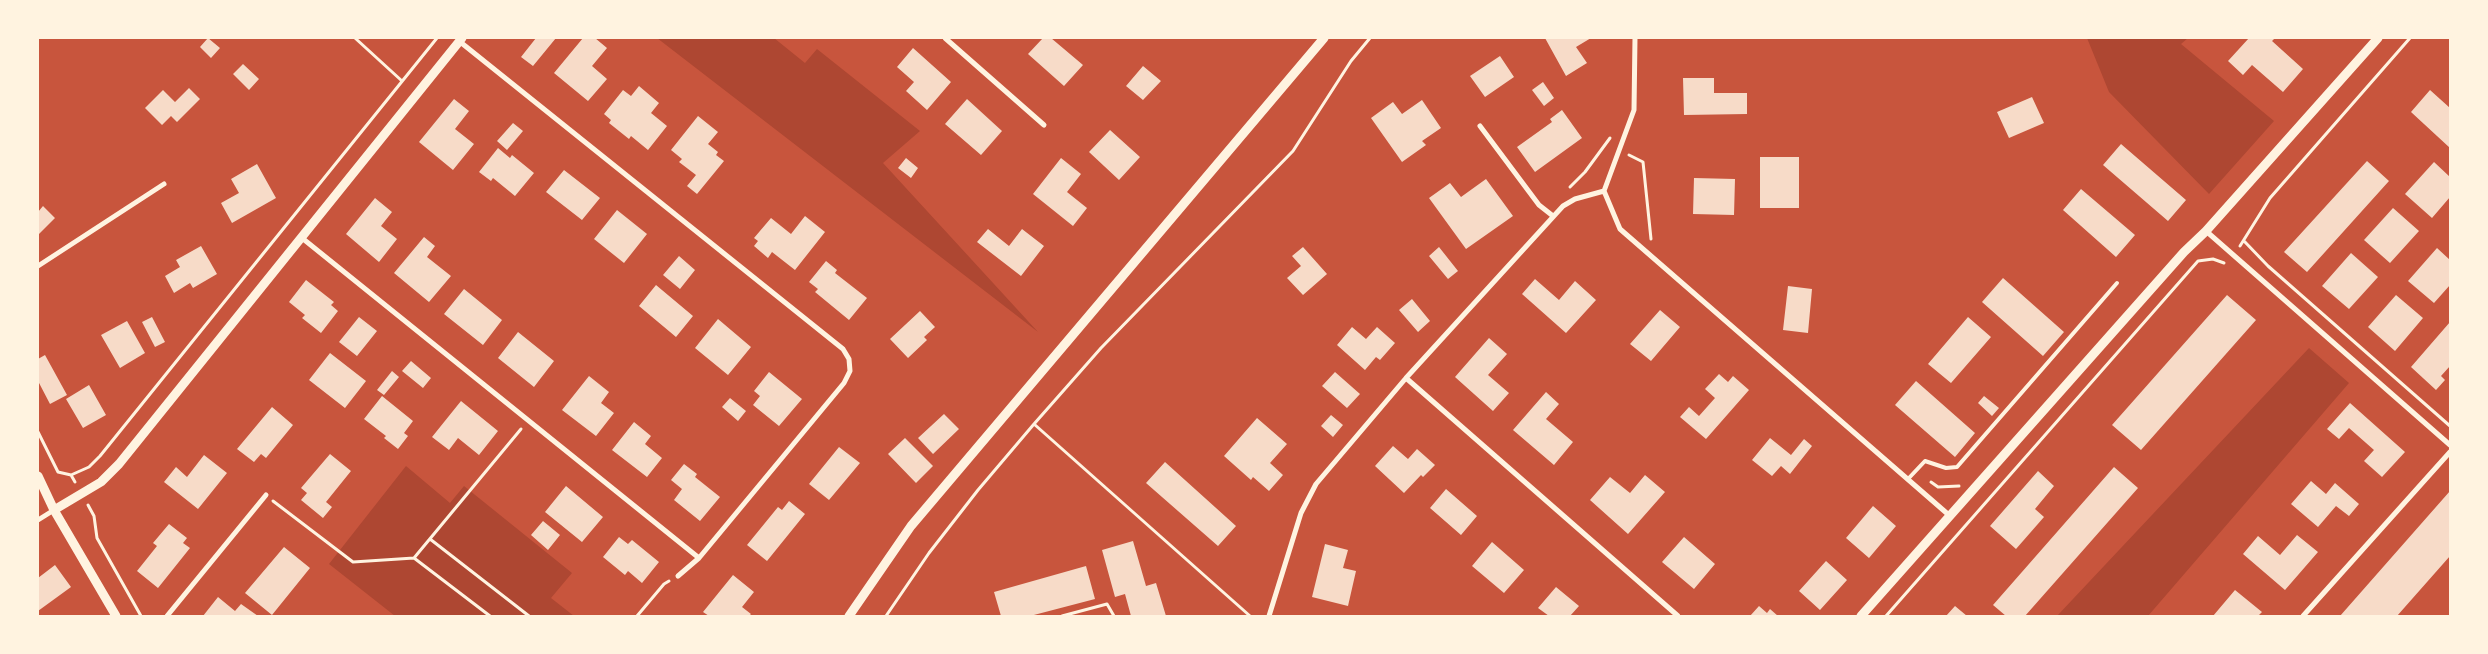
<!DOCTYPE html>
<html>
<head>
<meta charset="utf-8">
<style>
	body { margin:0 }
	#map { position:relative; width:2488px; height:654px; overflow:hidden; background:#c8553d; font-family:Lato,sans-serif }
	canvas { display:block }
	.frame { position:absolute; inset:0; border:39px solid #fff3e0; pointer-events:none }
</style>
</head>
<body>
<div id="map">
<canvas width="2488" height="654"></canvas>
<div class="frame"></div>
</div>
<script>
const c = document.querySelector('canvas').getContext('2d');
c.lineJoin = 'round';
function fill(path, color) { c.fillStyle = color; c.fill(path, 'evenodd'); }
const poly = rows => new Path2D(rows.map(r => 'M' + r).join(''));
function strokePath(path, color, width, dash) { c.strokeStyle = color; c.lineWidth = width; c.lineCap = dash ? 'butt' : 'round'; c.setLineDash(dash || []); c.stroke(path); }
const green = poly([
	[657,38,774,38,805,63,817,49,920,131,883,163,1038,332],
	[2087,38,2188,38,2181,44,2274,121,2209,194,2109,92],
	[2309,348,2349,383,2148,616,2057,616],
	[406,466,450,503,464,486,572,573,551,598,574,616,395,616,329,564]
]);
const building = poly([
	[208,38,220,48,211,58,200,47],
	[536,38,556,38,533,66,521,57],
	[583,38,595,38,607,48,592,66,607,79,588,101,554,73],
	[1043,38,1051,38,1083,65,1064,86,1028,54],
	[1545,38,1591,38,1576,47,1587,63,1566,76],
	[2249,38,2275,38,2272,41,2303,69,2283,92,2252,65,2243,75,2228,61],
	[913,48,951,82,927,110,906,91,914,82,897,67],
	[1500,56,1514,77,1485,97,1470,76],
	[243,64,259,79,249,90,233,74],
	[1143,66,1161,81,1143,100,1126,86],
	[1683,78,1714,78,1714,93,1747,93,1747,114,1684,115],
	[1543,82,1554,98,1544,106,1532,90],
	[639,86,659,103,651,113,667,126,648,150,631,136,629,139,609,123,611,120,604,114,623,90,631,96],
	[189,88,200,99,177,122,171,116,162,125,145,108,163,90,175,102],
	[2430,90,2450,108,2450,148,2411,112],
	[2032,97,2044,123,2009,138,1997,112],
	[454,99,469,111,455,129,474,144,453,170,419,142],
	[967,99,1002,131,981,155,945,124],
	[1422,100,1441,128,1422,141,1426,145,1402,162,1371,118,1393,102,1402,114],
	[1562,110,1582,138,1535,172,1517,147,1552,122,1550,119],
	[698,116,718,132,708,144,718,152,716,155,724,161,697,194,687,186,696,175,679,162,682,159,671,150],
	[513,123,523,131,507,150,497,141],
	[1110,130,1140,157,1119,180,1089,152],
	[2121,144,2186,200,2168,221,2103,165],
	[498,148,510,158,512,155,534,173,515,196,493,178,491,181,479,172],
	[1760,157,1799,157,1799,208,1760,208],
	[906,158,918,168,911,178,898,168],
	[1061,158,1081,174,1067,192,1087,208,1073,226,1033,194],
	[2367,161,2389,181,2307,272,2284,252],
	[2434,162,2450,177,2450,197,2432,218,2405,194],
	[257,164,276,198,232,223,221,203,239,193,231,179],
	[564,170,600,198,582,220,546,192],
	[1694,178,1735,179,1734,215,1693,214],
	[1486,179,1513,216,1466,249,1429,198,1450,183,1461,197],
	[2081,189,2135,235,2116,257,2063,210],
	[375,198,392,212,381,226,397,239,379,262,346,234],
	[43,206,55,218,38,235,38,212],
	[2393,208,2419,231,2390,263,2364,240],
	[617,210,647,234,624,263,594,239],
	[805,216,825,232,795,270,772,252,768,258,754,246,758,241,754,238,771,218,791,234],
	[988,229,1009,246,1022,229,1044,246,1021,276,977,242],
	[424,237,435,246,427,257,451,276,429,302,394,273],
	[201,246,217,274,193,288,190,283,174,293,165,276,180,267,176,260],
	[1303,247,1327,274,1303,295,1287,278,1301,266,1292,256],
	[1439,247,1458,271,1448,279,1429,256],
	[2437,248,2450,260,2450,285,2434,303,2408,281],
	[2351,253,2378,277,2349,309,2322,286],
	[679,256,695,270,680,289,663,275],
	[826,261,837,270,835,273,867,298,849,320,815,292,818,289,809,282],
	[2003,278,2064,332,2043,356,1982,302],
	[1535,279,1559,300,1575,281,1596,300,1566,333,1522,294],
	[306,280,334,302,331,305,338,311,321,333,302,318,305,315,289,302],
	[656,285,693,316,676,337,639,306],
	[1788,286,1812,289,1808,333,1783,330],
	[464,289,502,320,483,345,444,314],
	[2227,295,2256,320,2141,450,2112,425],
	[2396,295,2423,318,2395,351,2368,327],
	[1412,299,1430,321,1418,332,1399,310],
	[1660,310,1680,327,1651,361,1630,344],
	[920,311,935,327,924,337,927,340,908,358,890,339],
	[152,317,165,342,155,347,142,322],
	[359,317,377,331,357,356,339,342],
	[1968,317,1991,337,1951,383,1928,364],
	[718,319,751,347,728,375,695,348],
	[127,321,145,353,120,368,101,335],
	[2450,322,2450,366,2441,376,2445,380,2436,390,2411,367],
	[1352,327,1366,339,1377,327,1395,343,1380,360,1376,357,1365,370,1337,345],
	[518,332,554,361,534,387,498,358],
	[1489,338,1507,354,1488,375,1509,393,1493,411,1455,377],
	[330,353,366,381,345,408,309,380],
	[45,355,67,395,50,404,38,381,38,359],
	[411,361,431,378,423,388,402,371],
	[392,371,399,377,384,395,377,390],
	[769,372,802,399,779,426,753,405,760,396,754,391],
	[1335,372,1360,394,1347,408,1322,386],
	[1719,374,1728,382,1733,376,1749,390,1706,439,1680,417,1689,407,1699,416,1715,398,1705,389],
	[589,376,609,392,601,403,614,413,596,436,562,410],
	[1916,381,1975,433,1955,457,1895,405],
	[89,385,106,415,83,428,66,399],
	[1546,392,1559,404,1546,419,1573,442,1554,465,1513,430],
	[382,396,413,421,404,433,408,436,398,449,384,438,386,436,364,419],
	[1984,396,1999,408,1992,416,1978,403],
	[730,398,746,411,738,421,722,407],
	[461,401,498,431,479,455,458,438,449,450,432,437],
	[2350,403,2405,452,2382,477,2364,461,2374,450,2349,428,2339,439,2327,429],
	[272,407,293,425,266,458,261,454,254,462,237,449],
	[944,414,959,429,933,454,918,438],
	[1331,415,1343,425,1333,437,1321,426],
	[1257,418,1287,444,1270,463,1283,475,1269,491,1253,477,1251,480,1224,456],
	[634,422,651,436,645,444,662,458,647,477,612,450],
	[905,438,933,466,916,483,888,454],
	[1770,438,1791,455,1804,439,1812,446,1790,474,1781,466,1772,476,1752,460],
	[1393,446,1408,459,1417,449,1435,465,1423,477,1421,475,1404,493,1375,466],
	[839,447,860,463,829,500,809,484],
	[330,454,351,471,326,502,332,507,323,518,301,500,307,493,301,488],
	[204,455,227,473,198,509,164,482,176,467,187,477],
	[1165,462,1236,526,1218,546,1146,483],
	[684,464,697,474,695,477,720,497,700,521,674,500,682,489,671,480],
	[2114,467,2138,488,2025,616,2006,616,1993,605],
	[2038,471,2054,486,2035,509,2044,517,2016,549,1990,526],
	[1645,475,1665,492,1628,534,1590,500,1610,477,1630,493],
	[2311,481,2326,494,2335,483,2359,504,2349,516,2336,506,2318,527,2291,504],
	[566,486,603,517,582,542,545,512],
	[1446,489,1477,516,1461,535,1430,508],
	[2450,491,2450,556,2397,616,2340,616],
	[789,501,805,514,767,561,747,545,778,507,782,510],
	[1873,506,1896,526,1869,558,1846,538],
	[543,521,560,535,548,550,531,535],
	[169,524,187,538,183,543,190,548,158,588,137,571,157,546,153,543],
	[2297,535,2318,552,2285,590,2243,554,2258,536,2280,555],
	[619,537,628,544,632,540,659,562,642,583,628,571,625,575,603,557],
	[1684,537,1715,564,1694,589,1662,562],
	[1133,541,1146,586,1156,583,1166,616,1131,616,1125,594,1115,597,1102,550],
	[1492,542,1524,570,1504,593,1472,566],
	[1325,544,1348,550,1343,568,1356,571,1348,606,1312,597],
	[284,547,310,568,272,615,245,593],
	[1826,561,1847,580,1820,610,1799,591],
	[55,565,71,587,38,611,38,578],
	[1086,566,1095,599,1030,616,1001,616,994,592],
	[733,575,754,592,742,607,751,614,749,616,709,616,703,612],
	[1556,587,1579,606,1570,616,1549,616,1538,608],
	[2235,590,2262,612,2258,616,2213,616],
	[218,597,235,611,241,604,258,616,203,616],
	[1759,606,1767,613,1770,609,1778,616,1750,616],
	[1955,606,1967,616,1946,616]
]);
const path = poly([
	[355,38,402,81],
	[1629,155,1643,162,1651,239],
	[1570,187,1585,172,1610,138],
	[2244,241,2268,266,2450,426],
	[2240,246,2270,198,2410,38],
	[1034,424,1250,616],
	[38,432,58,472,71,475,75,482],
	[71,475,89,467,100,456,437,38],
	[1931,482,1938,487,1959,486],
	[273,501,353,562,414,558,521,429],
	[88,505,94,516,97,538,141,616],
	[430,539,529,616],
	[414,558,490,616],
	[637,616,664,584,669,581],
	[886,616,929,553,978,490,1034,424,1101,348,1293,151,1351,61,1370,38],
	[1062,616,1107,604,1114,616],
	[1886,616,2198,261,2213,259,2224,263]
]);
const service = poly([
	[1908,479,1925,461,1946,468,1957,467,2117,283]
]);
const minor = poly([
	[945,38,1044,125],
	[1635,38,1634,110,1604,191,1620,229,1950,516],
	[459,41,843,349,849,359,850,371,844,383,699,558,678,576],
	[1480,126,1539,205,1553,216],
	[2206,231,2450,445],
	[302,238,699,558],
	[38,266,164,184],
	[1406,378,1678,616],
	[38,520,54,510],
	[167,616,266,495],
	[1269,616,1301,513,1316,484,1406,378,1563,206,1575,199,1604,191],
	[2303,616,2450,452]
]);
const tertiary = poly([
	[38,476,54,510,116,616],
	[54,510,101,482,119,464,462,38],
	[849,616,911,526,1324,38],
	[1861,616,2184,252,2206,231,2378,38]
]);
fill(green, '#ae4732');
fill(building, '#f7dbc8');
strokePath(path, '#fff3e0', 3);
strokePath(service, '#fff3e0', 4);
strokePath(minor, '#fff3e0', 5);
strokePath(tertiary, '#fff3e0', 9);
</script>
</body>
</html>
